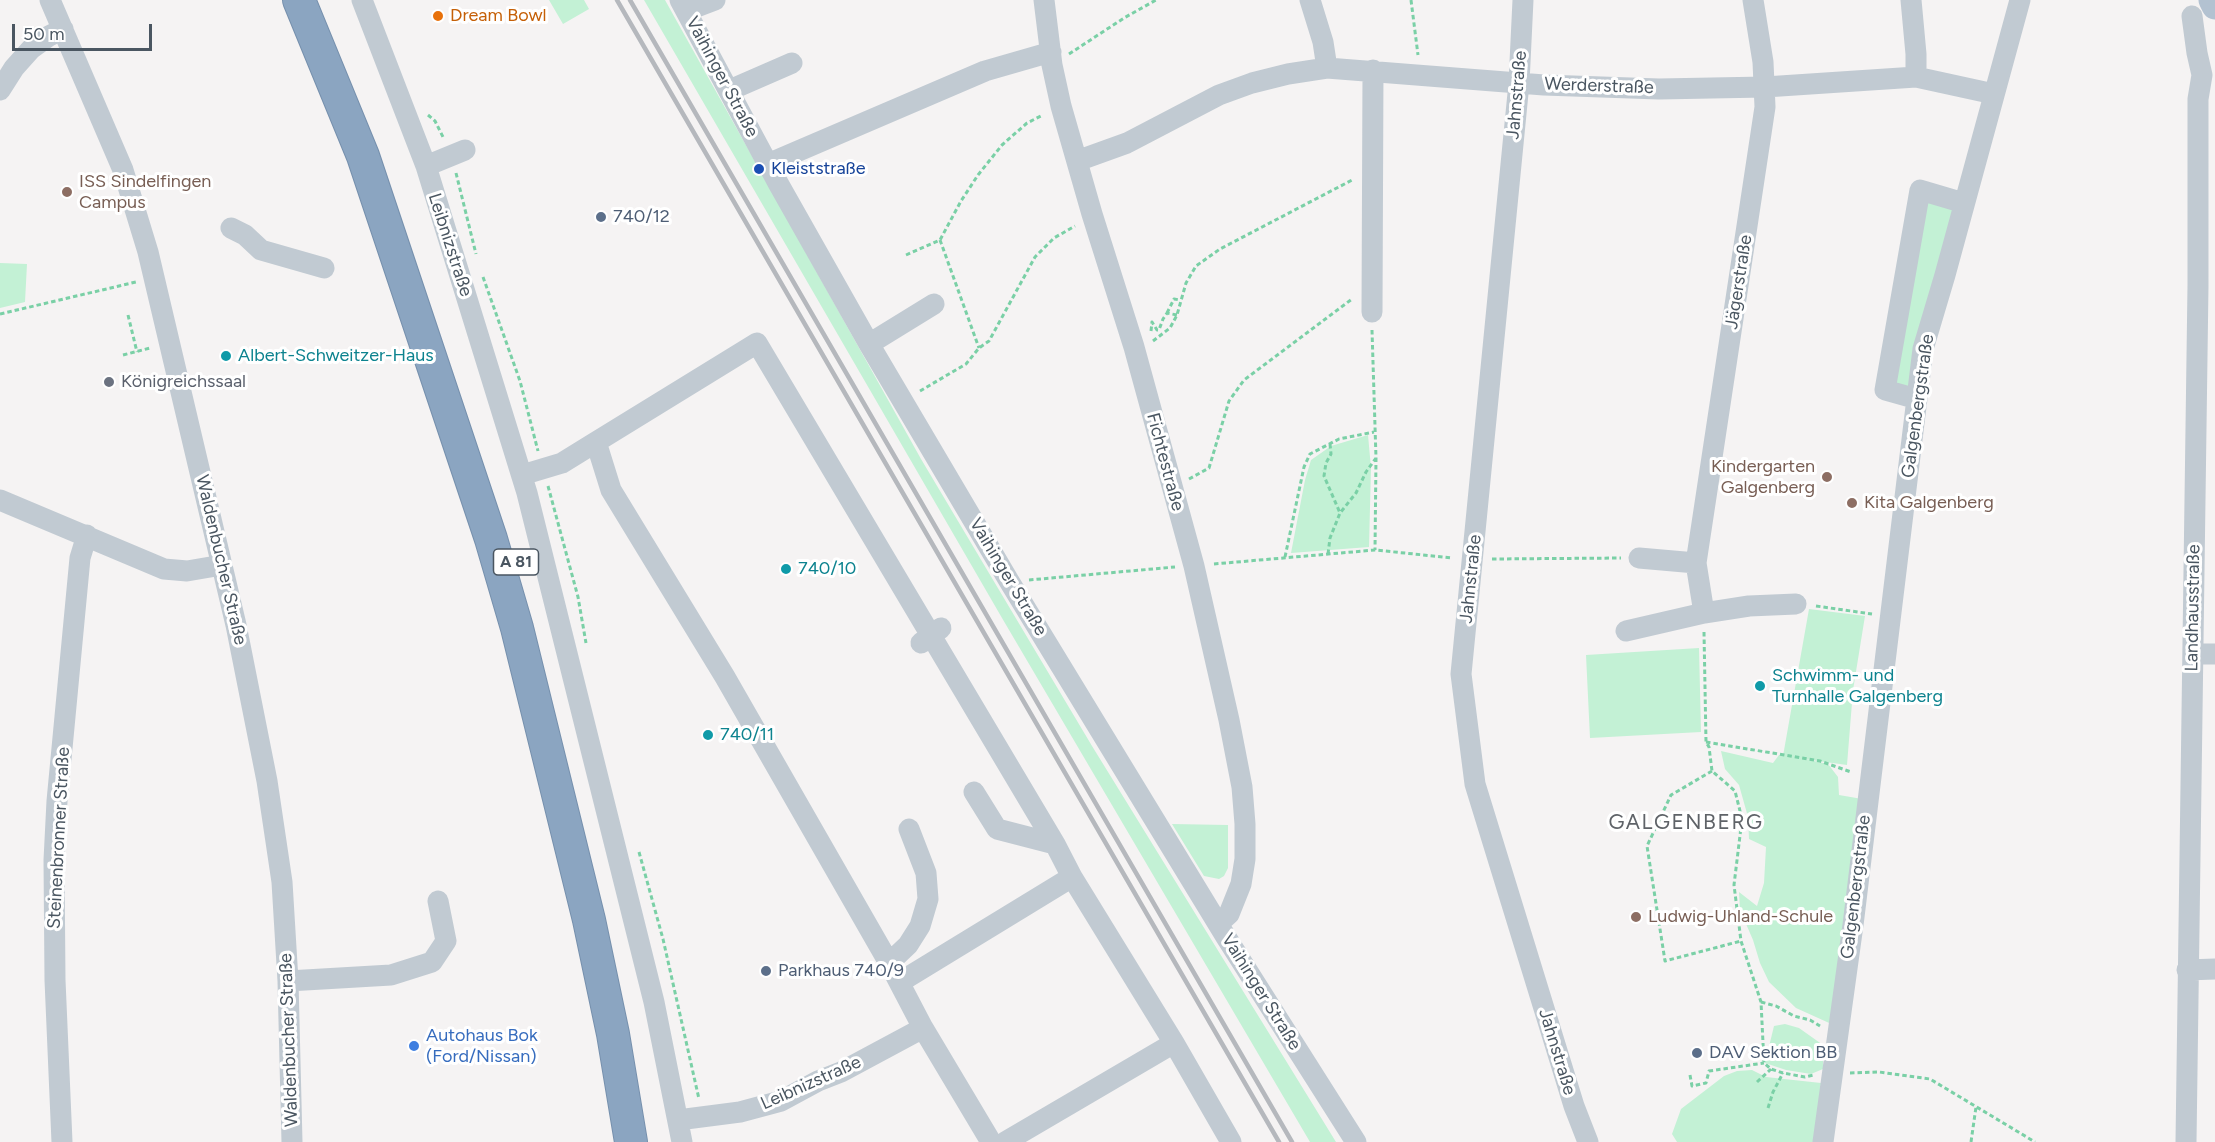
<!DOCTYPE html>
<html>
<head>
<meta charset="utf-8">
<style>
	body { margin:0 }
	#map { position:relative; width:2215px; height:1142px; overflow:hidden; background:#f5f3f3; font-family:Figtree,sans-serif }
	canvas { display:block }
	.scale { position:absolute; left:12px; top:24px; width:140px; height:27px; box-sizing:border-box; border:3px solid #4a5661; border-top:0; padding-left:8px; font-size:18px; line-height:21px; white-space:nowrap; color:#4a5661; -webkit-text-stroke:4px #fff; paint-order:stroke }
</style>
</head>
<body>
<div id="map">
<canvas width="2215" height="1142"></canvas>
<div class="scale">50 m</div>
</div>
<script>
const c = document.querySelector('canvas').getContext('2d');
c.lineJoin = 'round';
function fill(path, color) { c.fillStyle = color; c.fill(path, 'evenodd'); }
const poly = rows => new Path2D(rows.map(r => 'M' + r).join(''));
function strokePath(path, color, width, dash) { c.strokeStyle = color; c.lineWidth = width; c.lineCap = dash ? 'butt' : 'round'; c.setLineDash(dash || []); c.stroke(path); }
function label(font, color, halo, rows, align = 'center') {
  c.font = font + ' Figtree,sans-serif'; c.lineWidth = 6; c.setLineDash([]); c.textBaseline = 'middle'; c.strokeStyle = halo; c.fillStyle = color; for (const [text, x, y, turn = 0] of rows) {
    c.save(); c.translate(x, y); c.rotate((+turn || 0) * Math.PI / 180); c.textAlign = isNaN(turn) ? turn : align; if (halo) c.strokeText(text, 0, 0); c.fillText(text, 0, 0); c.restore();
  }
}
const green = poly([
	[549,0,584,0,589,9,563,24],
	[644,0,665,0,921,459,1092,746,1336,1142,1310,1142,1002,618],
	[1920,190,1964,203,1917,399,1885,390],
	[0,263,27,264,25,302,0,308],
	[1368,435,1371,468,1369,547,1291,553,1305,480,1311,460,1331,446],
	[1809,609,1865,616,1853,690,1847,765,1804,759,1828,764,1838,777,1839,795,1868,800,1838,1027,1796,1008,1769,982,1760,963,1753,940,1740,910,1739,892,1757,906,1764,883,1766,847,1749,839,1748,817,1739,785,1725,769,1721,751,1773,763,1779,755,1783,756],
	[1699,648,1701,732,1590,738,1586,655],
	[1172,824,1228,825,1228,868,1224,876,1219,879,1204,876],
	[1785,1024,1799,1028,1823,1045,1823,1069,1811,1074,1786,1070,1765,1063,1774,1026],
	[1752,1070,1766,1077,1821,1083,1816,1142,1677,1142,1672,1134,1681,1109,1724,1076,1737,1071]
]);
const path = poly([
	[1411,0,1418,55],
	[1069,54,1124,18,1156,0],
	[428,115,435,121,444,139],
	[456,173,476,254],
	[940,240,979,348],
	[906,255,940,240,961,201,978,175,1002,145,1027,123,1043,115],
	[483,277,520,381,538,451],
	[1167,313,1174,299,1180,300],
	[0,314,136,282],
	[128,315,137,352],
	[1372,330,1376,458,1375,550],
	[1151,331,1152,322,1157,330,1159,330,1163,319,1167,313,1177,315],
	[1153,341,1170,328,1177,315,1186,283,1196,266,1220,249,1354,179],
	[123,355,150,348],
	[920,391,966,364,979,348,989,341,1035,257,1054,238,1075,226],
	[1330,444,1331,454,1326,463,1324,476,1340,513],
	[1189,479,1209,468,1229,401,1244,380,1352,299],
	[548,486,578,597,586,643],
	[1328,554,1330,538,1340,513,1356,493,1366,472,1376,458],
	[1285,557,1304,467,1310,454,1339,439,1374,432],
	[1492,559,1621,558],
	[1214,564,1375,550,1453,558],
	[1029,580,1175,567],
	[1816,606,1872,614],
	[1704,632,1706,742,1709,747,1712,771,1735,791,1742,819,1734,885,1741,941,1761,1002,1764,1063,1771,1069,1783,1073,1805,1077,1814,1075],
	[1706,742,1820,761,1851,772],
	[1712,771,1671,795,1647,846,1665,961,1741,941],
	[639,852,663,939,699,1099],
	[1761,1002,1776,1006,1794,1016,1810,1020,1820,1026],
	[1850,1073,1879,1072,1930,1079,2035,1142],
	[1690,1075,1692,1086,1706,1083,1709,1071,1764,1063],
	[1757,1082,1771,1069],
	[1768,1108,1773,1092,1783,1073],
	[1971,1142,1976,1107]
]);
const minor = poly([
	[50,0,123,170,148,252,236,625,267,781,282,882,288,981,292,1142],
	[362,0,426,166,527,493,654,1002,682,1142],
	[680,0,778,183,869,344,1009,581,1226,937,1356,1142],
	[1044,0,1052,65,1061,106,1092,214,1134,347,1194,566,1229,720,1242,787,1245,824,1245,859,1241,884,1229,914,1218,924],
	[1310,0,1323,42,1327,68],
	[1523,0,1519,83,1461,674,1475,784,1574,1106,1588,1142],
	[1911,0,1916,54,1916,77],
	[686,11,715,0],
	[0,90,14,68,31,49,49,36,63,29],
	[730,90,792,63],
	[1077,161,1127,143,1219,95,1252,83,1288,74,1327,68,1544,85,1659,89,1765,87,1916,77,1994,94],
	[768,164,985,71,1051,52],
	[426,166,465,150],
	[231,228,245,235,261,250,324,268],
	[1372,312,1373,70],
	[869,344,934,304],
	[1917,399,1885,390,1920,190,1964,203],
	[522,475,562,463,596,442],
	[0,500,164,569,187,571,222,565],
	[1639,558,1696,563],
	[1704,613,1696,563,1765,107,1763,62,1753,0],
	[1626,631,1704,613,1749,606,1796,604],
	[2193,654,2215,654],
	[974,792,997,829,1055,844],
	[889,963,908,945,920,926,928,899,926,873,909,829],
	[2187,970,2215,969],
	[288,981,391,975,432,962,446,941,438,901],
	[900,982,1072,877],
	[678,1120,740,1112,781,1101,818,1081,841,1072,923,1028],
	[62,1142,55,980,54,860,57,801,80,558,87,535],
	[991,1142,923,1028,889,963,725,677,611,490,596,442,757,343,1055,844,1072,877,1174,1043,1231,1142],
	[1005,1142,1174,1043],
	[1823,1142,1853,925,1923,349,1945,275,2020,0],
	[2186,1142,2198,285,2198,99,2202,75,2197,53,2192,16]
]);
const major = poly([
	[2212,0,2215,6]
]);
const highway = poly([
	[299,0,363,156,491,539,517,628,589,920,613,1034,631,1142]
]);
const rail = poly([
	[617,0,1279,1142],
	[630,0,1292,1142]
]);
const minorBridge = poly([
	[921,643,941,628]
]);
const markers = [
	[438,16,6,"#e8710a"],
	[759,169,6,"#1a4fb4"],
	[67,192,6,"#8d6e63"],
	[601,217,6,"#5c6f8a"],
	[226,356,6,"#0f9aa8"],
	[109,382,6,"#6b7280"],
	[1827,477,6,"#8d6e63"],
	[1852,503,6,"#8d6e63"],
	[786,569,6,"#0f9aa8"],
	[1760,686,6,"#0f9aa8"],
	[708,735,6,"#0f9aa8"],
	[1636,917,6,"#8d6e63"],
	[766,971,6,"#5c6f8a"],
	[414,1046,6,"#3f7fe0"],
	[1697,1053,6,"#5c6f8a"]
];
const shields = [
	[516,562,45]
];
const shieldNames = [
	["A 81",516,562]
];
const foodNames = [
	["Dream Bowl",450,16]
];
const streetNames = [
	["Vaihinger Straße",722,77,62],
	["Werderstraße",1599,86,2],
	["Jahnstraße",1517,95,-85],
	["Leibnizstraße",450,245,72],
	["Jägerstraße",1739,282,-81],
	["Galgenbergstraße",1918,406,-82],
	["Fichtestraße",1165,462,75],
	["Waldenbucher Straße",221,560,77],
	["Vaihinger Straße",1008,577,59],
	["Jahnstraße",1471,579,-84],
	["Landhausstraße",2193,608,-89],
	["Steinenbronner Straße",59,838,-87],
	["Galgenbergstraße",1856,887,-83],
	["Vaihinger Straße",1261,992,58],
	["Waldenbucher Straße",289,1040,-92],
	["Jahnstraße",1557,1052,73],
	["Leibnizstraße",811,1083,-24]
];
const transitNames = [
	["Kleiststraße",771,169]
];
const educationNames = [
	["ISS Sindelfingen",79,182],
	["Campus",79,203],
	["Kindergarten",1815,467,"right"],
	["Galgenberg",1815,488,"right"],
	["Kita Galgenberg",1864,503],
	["Ludwig-Uhland-Schule",1648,917]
];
const serviceNames = [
	["740/12",613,217],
	["Parkhaus 740/9",778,971],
	["DAV Sektion BB",1709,1053]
];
const cultureNames = [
	["Albert-Schweitzer-Haus",238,356],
	["740/10",798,569],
	["Schwimm- und",1772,676],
	["Turnhalle Galgenberg",1772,697],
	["740/11",720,735]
];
const worshipNames = [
	["Königreichssaal",121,382]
];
const shopNames = [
	["Autohaus Bok",426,1036],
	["(Ford/Nissan)",426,1057]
];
const quarterNames = [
	["GALGENBERG",1686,823]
];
fill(green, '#c3f1d5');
strokePath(highway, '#7690ad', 34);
strokePath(path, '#7ad0a6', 3, [4.5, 3]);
strokePath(minor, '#c1cad2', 21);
strokePath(major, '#b3c2d1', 27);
strokePath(highway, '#8ba5c1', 32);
strokePath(rail, '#b5b8bd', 4.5);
strokePath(minorBridge, '#c1cad2', 21);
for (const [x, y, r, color] of markers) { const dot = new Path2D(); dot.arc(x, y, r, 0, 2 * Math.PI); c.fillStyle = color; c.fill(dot); strokePath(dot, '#fff', 2); }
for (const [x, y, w] of shields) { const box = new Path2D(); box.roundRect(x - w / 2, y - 13, w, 26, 4.5); c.fillStyle = '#fff'; c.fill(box); strokePath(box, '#4a5661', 1.5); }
label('bold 16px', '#4a5661', null, shieldNames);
label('18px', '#c56008', '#fff', foodNames, 'left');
label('18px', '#4a5661', '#fff', streetNames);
label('18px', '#164399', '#fff', transitNames, 'left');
label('18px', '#785e54', '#fff', educationNames, 'left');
label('18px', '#4e5e75', '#fff', serviceNames, 'left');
label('18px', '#0d838f', '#fff', cultureNames, 'left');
label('18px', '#5b616d', '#fff', worshipNames, 'left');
label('18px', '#366cbe', '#fff', shopNames, 'left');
c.letterSpacing = '1.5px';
label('21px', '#5f6368', '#fff', quarterNames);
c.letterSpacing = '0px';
</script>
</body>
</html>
